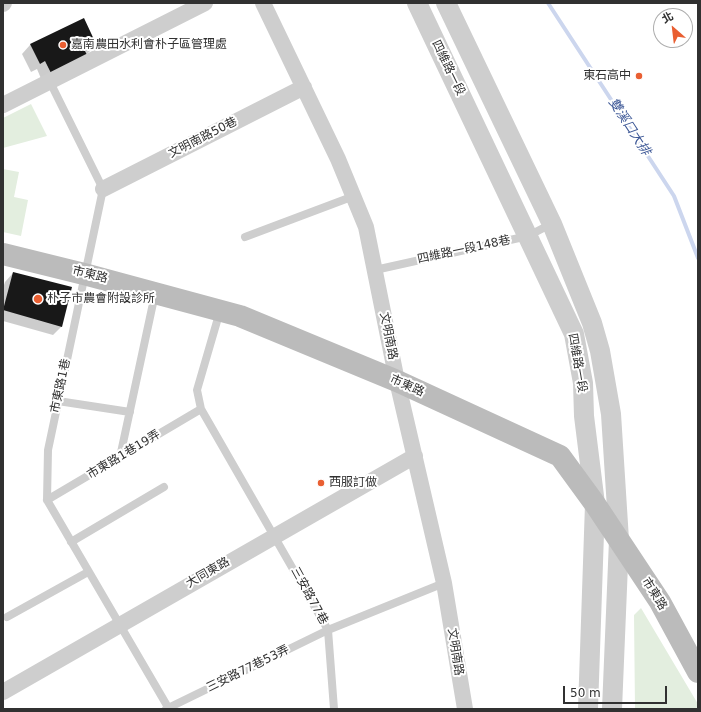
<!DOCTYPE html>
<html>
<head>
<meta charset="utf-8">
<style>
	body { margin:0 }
	#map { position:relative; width:701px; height:712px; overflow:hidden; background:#fff; font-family:"DejaVu Sans","Noto Sans TC",sans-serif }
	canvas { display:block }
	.frame { position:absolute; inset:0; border:4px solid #313131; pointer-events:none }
	.north { position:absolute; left:653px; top:8px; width:40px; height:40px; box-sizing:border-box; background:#fff; border:1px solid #adadad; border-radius:50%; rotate:332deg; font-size:11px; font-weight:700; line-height:16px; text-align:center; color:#313131 }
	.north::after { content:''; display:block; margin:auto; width:14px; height:18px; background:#e95f32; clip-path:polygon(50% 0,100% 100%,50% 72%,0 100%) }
	.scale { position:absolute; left:563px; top:686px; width:104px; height:18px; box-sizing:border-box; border:2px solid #313131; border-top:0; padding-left:5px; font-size:12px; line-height:14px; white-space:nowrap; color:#313131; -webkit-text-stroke:3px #fff; paint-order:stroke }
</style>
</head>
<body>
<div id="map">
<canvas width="701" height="712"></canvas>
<div class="frame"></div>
<div class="north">北</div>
<div class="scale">50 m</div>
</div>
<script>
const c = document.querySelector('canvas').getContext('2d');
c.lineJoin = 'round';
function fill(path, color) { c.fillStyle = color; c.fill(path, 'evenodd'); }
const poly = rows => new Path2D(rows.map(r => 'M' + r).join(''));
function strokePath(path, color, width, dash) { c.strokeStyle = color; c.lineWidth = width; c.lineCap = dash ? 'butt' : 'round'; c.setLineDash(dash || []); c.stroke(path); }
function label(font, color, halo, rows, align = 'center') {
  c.font = font + ' "DejaVu Sans","Noto Sans TC",sans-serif'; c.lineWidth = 4; c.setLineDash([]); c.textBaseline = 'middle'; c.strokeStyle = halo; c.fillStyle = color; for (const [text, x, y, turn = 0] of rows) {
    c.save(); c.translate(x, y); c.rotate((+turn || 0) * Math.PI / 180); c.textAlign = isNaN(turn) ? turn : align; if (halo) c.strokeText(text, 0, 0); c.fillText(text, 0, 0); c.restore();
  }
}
const green = poly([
	[31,104,47,136,3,148,3,118],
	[3,169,19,172,14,197,28,200,21,236,3,232],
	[641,608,698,704,698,709,635,709,634,615]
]);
const shadow = poly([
	[30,45,96,45,87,54,42,81,37,69,31,72,22,54],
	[13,273,62,326,53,335,3,321,3,288,5,282]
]);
const stream = poly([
	[548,3,674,196,698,258]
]);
const building = poly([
	[84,18,97,46,85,51,87,55,51,73,45,61,40,64,30,44],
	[13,272,72,287,62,327,3,310]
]);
const service = poly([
	[245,237,354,196],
	[375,270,528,236,551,224],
	[220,311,197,390,201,409,328,630,334,709],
	[58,401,130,412],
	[120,457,155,294],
	[47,500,48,450,103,189,50,82],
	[47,500,169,709],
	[47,500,201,409],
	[71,542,164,487],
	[7,617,88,572],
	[166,709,328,630,444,583]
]);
const minor = poly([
	[263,3,338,159,366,227,397,381,444,583,465,709],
	[3,4,4,3],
	[3,105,205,3],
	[103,189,304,87],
	[3,692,415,456]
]);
const tertiary = poly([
	[417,3,574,334,583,383,584,416,595,504,588,709],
	[446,3,552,224,592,323,600,351,611,414,619,540,612,709]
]);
const secondary = poly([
	[3,254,84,274,240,316,397,381,560,456,595,504,660,602,698,672]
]);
const markers = [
	[63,45,4,"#e95f32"],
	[639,76,4,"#e95f32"],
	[38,299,5,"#e95f32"],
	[321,483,4,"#e95f32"]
];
const poiNames = [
	["嘉南農田水利會朴子區管理處",71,45],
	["東石高中",631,76,"right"],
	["朴子市農會附設診所",47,299],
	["西服訂做",329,483]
];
const streetNames = [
	["四維路一段",448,68,64],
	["文明南路50巷",203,138,-27],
	["四維路一段148巷",464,250,-12],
	["市東路",90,275,14],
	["文明南路",388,336,79],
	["四維路一段",577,363,80],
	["市東路1巷",61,386,-78],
	["市東路",407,386,24],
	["市東路1巷19弄",124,455,-31],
	["大同東路",208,573,-30],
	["市東路",654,594,58],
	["三安路77巷",309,596,61],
	["文明南路",455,652,81],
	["三安路77巷53弄",248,669,-26]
];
const waterNames = [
	["雙溪口大排",629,127,57]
];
fill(green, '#e3eedf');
fill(shadow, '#0003');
strokePath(stream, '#ccd6ee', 4);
fill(building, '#181818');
strokePath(service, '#cecece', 8);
strokePath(minor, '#cecece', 16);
strokePath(tertiary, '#cecece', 20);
strokePath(secondary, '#bbb', 22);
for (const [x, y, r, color] of markers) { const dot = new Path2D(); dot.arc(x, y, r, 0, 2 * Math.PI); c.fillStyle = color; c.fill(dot); strokePath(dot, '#fff', 1.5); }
label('12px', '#313131', '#fff', poiNames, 'left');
label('12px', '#313131', '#fff', streetNames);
label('italic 13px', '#3c5796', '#fff', waterNames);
</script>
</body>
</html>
